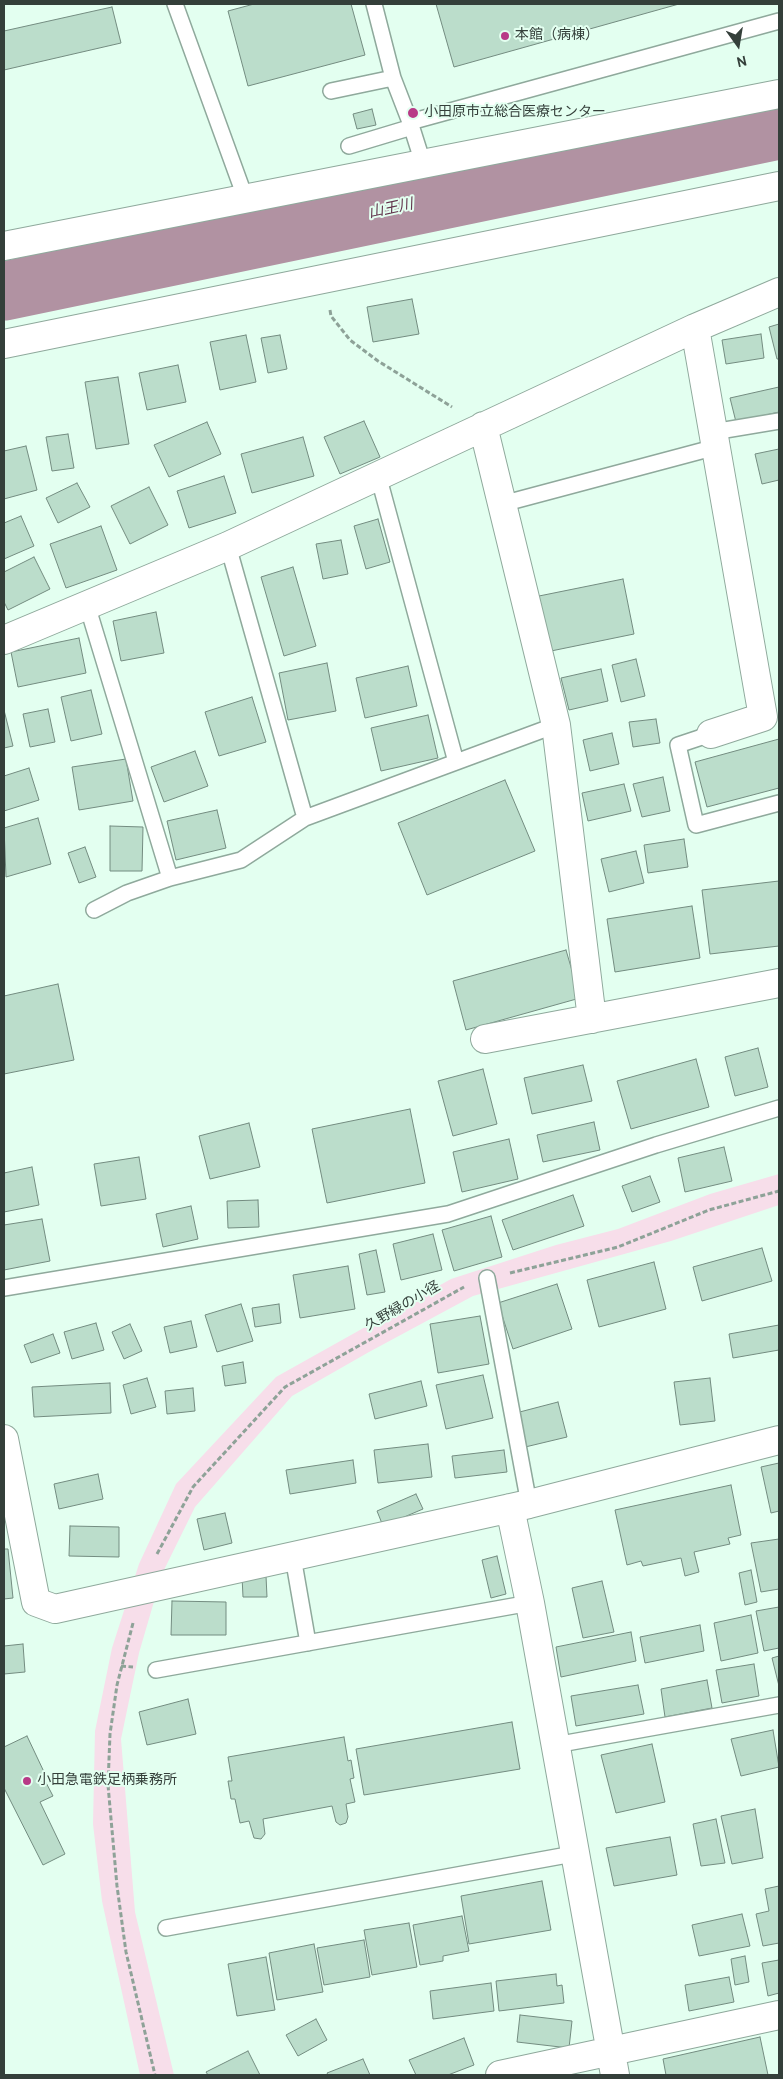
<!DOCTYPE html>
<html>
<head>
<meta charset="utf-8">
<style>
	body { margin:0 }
	#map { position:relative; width:783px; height:2079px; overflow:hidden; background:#e3fff0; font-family:Overpass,sans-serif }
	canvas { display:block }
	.frame { position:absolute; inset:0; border:5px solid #343f3a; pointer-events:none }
	.north { position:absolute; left:713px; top:20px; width:50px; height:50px; -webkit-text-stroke:4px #e3fff0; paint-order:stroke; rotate:167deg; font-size:14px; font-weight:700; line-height:20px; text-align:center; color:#343f3a }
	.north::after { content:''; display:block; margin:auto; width:18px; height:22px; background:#343f3a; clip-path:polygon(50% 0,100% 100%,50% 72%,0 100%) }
</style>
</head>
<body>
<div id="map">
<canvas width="783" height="2079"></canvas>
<div class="frame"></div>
<div class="north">N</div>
</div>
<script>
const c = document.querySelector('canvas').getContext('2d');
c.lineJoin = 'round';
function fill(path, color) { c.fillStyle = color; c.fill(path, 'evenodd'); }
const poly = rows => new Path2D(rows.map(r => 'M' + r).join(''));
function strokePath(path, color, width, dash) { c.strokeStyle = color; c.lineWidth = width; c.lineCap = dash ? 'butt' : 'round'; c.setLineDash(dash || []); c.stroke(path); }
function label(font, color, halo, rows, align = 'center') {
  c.font = font + ' Overpass,"Noto Sans JP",sans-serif'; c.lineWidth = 4; c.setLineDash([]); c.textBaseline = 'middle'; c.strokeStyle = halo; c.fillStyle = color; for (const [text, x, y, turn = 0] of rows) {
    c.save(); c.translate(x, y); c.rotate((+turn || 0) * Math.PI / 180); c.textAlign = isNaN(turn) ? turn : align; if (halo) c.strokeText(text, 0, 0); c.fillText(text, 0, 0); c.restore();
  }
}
const green = poly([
	[779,1174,779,1205,671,1241,473,1296,369,1352,292,1396,195,1507,162,1574,139,1653,121,1739,135,1912,174,2075,140,2075,102,1901,93,1824,95,1731,112,1648,139,1564,176,1484,276,1377,451,1279,556,1245,618,1229,710,1194]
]);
const river = poly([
	[4,291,779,130]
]);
const building = poly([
	[254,4,351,4,365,55,248,86,228,11,254,4],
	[436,4,679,4,454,67,436,4],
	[112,7,121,43,4,70,4,31,112,7],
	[372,109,376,125,357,129,353,114,372,109],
	[412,299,419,334,373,342,367,307,412,299],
	[779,324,779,359,777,359,769,327,779,324],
	[761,334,764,358,726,364,722,340,761,334],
	[246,335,256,382,220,390,210,342,246,335],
	[280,335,287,369,268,373,261,338,280,335],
	[178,365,186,402,147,410,139,373,178,365],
	[118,377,129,444,96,449,85,382,118,377],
	[779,387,779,412,736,422,730,398,779,387],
	[364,421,380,457,340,474,324,437,364,421],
	[207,422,221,454,169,477,154,445,207,422],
	[68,434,74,468,52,471,46,437,68,434],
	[303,437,314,476,252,493,241,454,303,437],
	[26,446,37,490,4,499,4,451,26,446],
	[779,449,779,480,762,484,755,454,779,449],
	[224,476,236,513,189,528,177,491,224,476],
	[77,483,90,507,58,523,46,498,77,483],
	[149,487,168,525,130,544,111,506,149,487],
	[21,516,34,546,4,559,4,523,21,516],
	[378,519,390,562,366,569,354,526,378,519],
	[101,526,117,570,66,588,50,544,101,526],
	[341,540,348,574,323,579,316,544,341,540],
	[34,557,50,589,8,610,4,602,4,572,34,557],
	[293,567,316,646,284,656,261,577,293,567],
	[623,579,634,634,551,651,539,596,623,579],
	[156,612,164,653,121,661,113,621,156,612],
	[79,638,86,673,18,687,11,652,79,638],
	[636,659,645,696,621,702,612,665,636,659],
	[327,663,336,711,288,720,279,673,327,663],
	[408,666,417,706,365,718,356,678,408,666],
	[601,669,608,701,569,710,561,678,601,669],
	[91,690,102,734,71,741,61,697,91,690],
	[252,697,266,742,219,756,205,712,252,697],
	[48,709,55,742,30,747,23,714,48,709],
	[4,710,13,746,4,748,4,710],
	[428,715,438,758,381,771,371,728,428,715],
	[656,719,660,743,633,747,629,722,656,719],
	[612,733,619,764,590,771,583,740,612,733],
	[779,739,779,788,707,807,695,762,779,739],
	[195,751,208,786,164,802,151,767,195,751],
	[126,759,133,801,79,810,72,767,126,759],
	[29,768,39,800,4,811,4,776,29,768],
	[663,777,670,811,642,817,633,784,663,777],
	[505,780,535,851,427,895,398,823,505,780],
	[624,784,631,811,588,821,582,793,624,784],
	[217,810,226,848,176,860,167,821,217,810],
	[38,818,51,864,6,877,4,828,38,818],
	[110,826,143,827,142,871,110,871,110,826],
	[684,839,688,867,648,873,644,845,684,839],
	[85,847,96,877,79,883,68,853,85,847],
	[636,851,644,883,609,892,601,859,636,851],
	[779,881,779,946,710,954,702,890,779,881],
	[692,906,700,958,615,972,607,919,692,906],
	[566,950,580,998,466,1030,453,981,566,950],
	[58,984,74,1060,4,1074,4,996,58,984],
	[758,1048,768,1087,735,1096,725,1057,758,1048],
	[696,1059,709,1107,631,1129,617,1081,696,1059],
	[583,1065,592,1101,532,1114,524,1078,583,1065],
	[483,1069,497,1124,453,1136,438,1081,483,1069],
	[410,1109,425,1183,327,1203,312,1129,410,1109],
	[594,1122,600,1150,543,1162,537,1135,594,1122],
	[249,1123,260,1167,210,1179,199,1136,249,1123],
	[509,1139,518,1179,462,1192,453,1152,509,1139],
	[724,1147,732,1181,685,1192,678,1158,724,1147],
	[139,1157,146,1199,101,1206,94,1164,139,1157],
	[32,1167,39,1205,4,1212,4,1173,32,1167],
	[650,1176,660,1202,632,1212,622,1186,650,1176],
	[573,1195,584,1226,513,1250,502,1220,573,1195],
	[258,1200,259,1227,228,1228,227,1201,258,1200],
	[191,1206,198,1239,163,1247,156,1214,191,1206],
	[491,1216,502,1257,454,1271,442,1230,491,1216],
	[42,1219,50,1261,4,1270,4,1225,42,1219],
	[433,1234,442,1270,401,1280,393,1244,433,1234],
	[762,1248,772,1281,702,1301,693,1267,762,1248],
	[376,1250,385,1292,367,1295,359,1254,376,1250],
	[654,1262,666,1309,599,1327,587,1280,654,1262],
	[348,1266,355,1309,300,1318,293,1275,348,1266],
	[557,1284,572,1329,513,1349,498,1303,557,1284],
	[241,1304,253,1341,217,1352,205,1315,241,1304],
	[279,1304,281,1323,255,1327,252,1308,279,1304],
	[480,1316,489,1364,438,1373,430,1324,480,1316],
	[191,1321,197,1347,170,1353,164,1327,191,1321],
	[96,1323,104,1350,72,1359,64,1332,96,1323],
	[130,1324,142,1351,124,1359,112,1332,130,1324],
	[779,1325,779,1350,733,1358,729,1334,779,1325],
	[53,1334,60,1353,31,1363,24,1345,53,1334],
	[243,1362,246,1383,225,1386,222,1366,243,1362],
	[483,1375,493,1418,446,1429,436,1385,483,1375],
	[147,1378,156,1407,131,1414,123,1385,147,1378],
	[710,1378,715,1421,680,1425,674,1382,710,1378],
	[421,1381,427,1406,375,1419,369,1394,421,1381],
	[110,1383,111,1413,34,1417,32,1387,110,1383],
	[193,1388,195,1411,167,1414,165,1391,193,1388],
	[558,1402,567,1437,521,1448,512,1414,558,1402],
	[428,1444,432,1477,378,1483,374,1450,428,1444],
	[504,1450,507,1472,455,1478,452,1456,504,1450],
	[353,1460,356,1483,290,1494,286,1470,353,1460],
	[779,1463,779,1511,771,1513,761,1467,779,1463],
	[98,1474,103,1499,59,1509,54,1484,98,1474],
	[731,1485,741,1535,728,1538,730,1544,694,1552,699,1572,685,1576,681,1558,643,1566,641,1561,627,1565,615,1510,731,1485],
	[416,1494,423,1509,383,1526,377,1511,416,1494],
	[225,1513,232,1543,204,1550,197,1519,225,1513],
	[70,1526,119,1527,119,1557,69,1556,70,1526],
	[779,1539,779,1589,761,1592,751,1543,779,1539],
	[4,1549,8,1549,13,1598,4,1599,4,1549],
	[497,1556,506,1594,491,1598,482,1560,497,1556],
	[751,1570,757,1602,745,1605,739,1573,751,1570],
	[242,1576,266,1576,267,1597,243,1597,242,1576],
	[602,1581,614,1632,583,1638,572,1588,602,1581],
	[172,1601,226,1602,226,1635,171,1635,172,1601],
	[779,1607,779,1648,764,1651,756,1611,779,1607],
	[751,1615,758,1653,721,1661,714,1623,751,1615],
	[700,1625,704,1651,645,1663,640,1637,700,1625],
	[631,1632,636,1661,561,1677,556,1647,631,1632],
	[23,1644,25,1672,4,1674,4,1646,23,1644],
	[779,1656,779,1686,772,1658,779,1656],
	[754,1664,759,1696,722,1703,716,1670,754,1664],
	[707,1680,712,1708,665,1717,661,1689,707,1680],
	[638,1685,644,1714,576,1726,571,1696,638,1685],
	[188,1699,196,1734,147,1745,139,1712,188,1699],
	[512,1722,520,1769,364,1795,356,1749,512,1722],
	[773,1730,779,1767,741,1776,731,1739,773,1730],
	[27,1736,45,1774,42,1775,53,1796,40,1802,65,1854,43,1865,4,1788,4,1747,27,1736],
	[344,1737,348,1761,351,1760,354,1778,350,1779,355,1802,346,1804,348,1817,346,1823,340,1825,336,1822,332,1806,263,1819,265,1834,261,1839,254,1838,249,1821,240,1823,235,1799,231,1799,228,1781,232,1781,228,1757,344,1737],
	[652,1744,665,1802,616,1813,601,1755,652,1744],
	[755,1809,763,1858,732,1864,721,1816,755,1809],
	[716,1819,725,1863,701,1866,693,1824,716,1819],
	[670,1837,677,1875,614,1886,606,1848,670,1837],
	[542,1881,551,1930,469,1944,461,1896,542,1881],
	[779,1886,779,1943,763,1946,756,1914,769,1911,765,1889,779,1886],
	[742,1914,750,1946,699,1956,692,1925,742,1914],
	[462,1916,469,1951,443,1956,443,1961,420,1965,413,1925,462,1916],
	[409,1923,417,1967,372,1975,364,1930,409,1923],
	[364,1940,370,1977,324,1985,317,1948,364,1940],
	[314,1944,323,1992,277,2000,269,1953,314,1944],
	[745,1956,749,1982,735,1985,731,1959,745,1956],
	[266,1957,275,2010,237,2016,228,1964,266,1957],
	[779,1960,779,1993,768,1996,762,1963,779,1960],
	[556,1974,557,1986,562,1985,564,2003,499,2011,496,1981,556,1974],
	[729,1977,734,2002,689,2011,685,1985,729,1977],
	[491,1983,494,2011,433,2019,430,1991,491,1983],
	[520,2015,572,2021,569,2048,517,2042,520,2015],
	[316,2019,327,2040,298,2056,286,2035,316,2019],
	[760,2037,768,2075,666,2075,663,2059,760,2037],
	[464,2038,474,2065,448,2075,416,2075,409,2060,464,2038],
	[248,2051,260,2075,208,2075,206,2072,248,2051],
	[363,2059,370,2075,328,2075,327,2073,363,2059]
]);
const path = poly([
	[330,310,331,316,350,340,378,361,452,407],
	[510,1273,618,1247,709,1210,779,1191],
	[157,1554,193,1487,285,1387,464,1287],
	[133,1623,117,1685,110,1734,108,1785,117,1886,126,1952,155,2075],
	[121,1666,133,1667]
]);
const service = poly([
	[175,4,245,197],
	[374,4,393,78,410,122,779,21],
	[331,91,393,78],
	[410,122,423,163],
	[349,146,412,127],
	[713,432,779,421],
	[378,475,456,762],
	[502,504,716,447],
	[228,546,305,818],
	[87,605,170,878],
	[711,734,678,745,696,825,779,803],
	[94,910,127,893,170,878,241,860,305,818,556,725],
	[487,1278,529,1504],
	[4,1288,448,1214,656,1145,779,1108],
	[293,1557,308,1643],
	[156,1670,530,1603],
	[555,1745,779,1705],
	[166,1928,573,1854]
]);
const minor = poly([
	[4,246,779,94],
	[695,328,763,717,711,734],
	[483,426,556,725,592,1019],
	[4,640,228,546,695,328,779,292],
	[485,1039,779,983],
	[4,1439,36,1602,55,1609,529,1504,779,1440],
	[510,1508,530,1603,615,2075],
	[500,2075,779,2015]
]);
const tertiary = poly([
	[4,344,779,186]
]);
const markers = [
	[505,36,5,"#b83a87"],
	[413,113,6,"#b83a87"],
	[27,1781,5,"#b83a87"]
];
const poiNames = [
	["本館（病棟）",515,36],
	["小田原市立総合医療センター",424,113],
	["小田急電鉄足柄乗務所",37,1781]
];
const streetNames = [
	["久野緑の小径",403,1307,-30]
];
const waterNames = [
	["山王川",391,210,-12]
];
fill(green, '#f7deea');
strokePath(river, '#b192a2', 59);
fill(building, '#bbddcb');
strokePath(building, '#738c80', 1);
strokePath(service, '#8fa99c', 18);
strokePath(minor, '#8fa99c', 30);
strokePath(tertiary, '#8fa99c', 30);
strokePath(path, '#8ea298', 3, [5, 2.5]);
strokePath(service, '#fff', 15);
strokePath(minor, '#fff', 28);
strokePath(tertiary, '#fff', 28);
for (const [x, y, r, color] of markers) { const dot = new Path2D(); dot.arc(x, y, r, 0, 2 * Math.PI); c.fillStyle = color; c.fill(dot); strokePath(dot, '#e3fff0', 2); }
label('14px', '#343f3a', '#e3fff0', poiNames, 'left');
label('14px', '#343f3a', '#e3fff0', streetNames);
label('italic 15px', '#62354d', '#e3fff0', waterNames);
</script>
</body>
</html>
